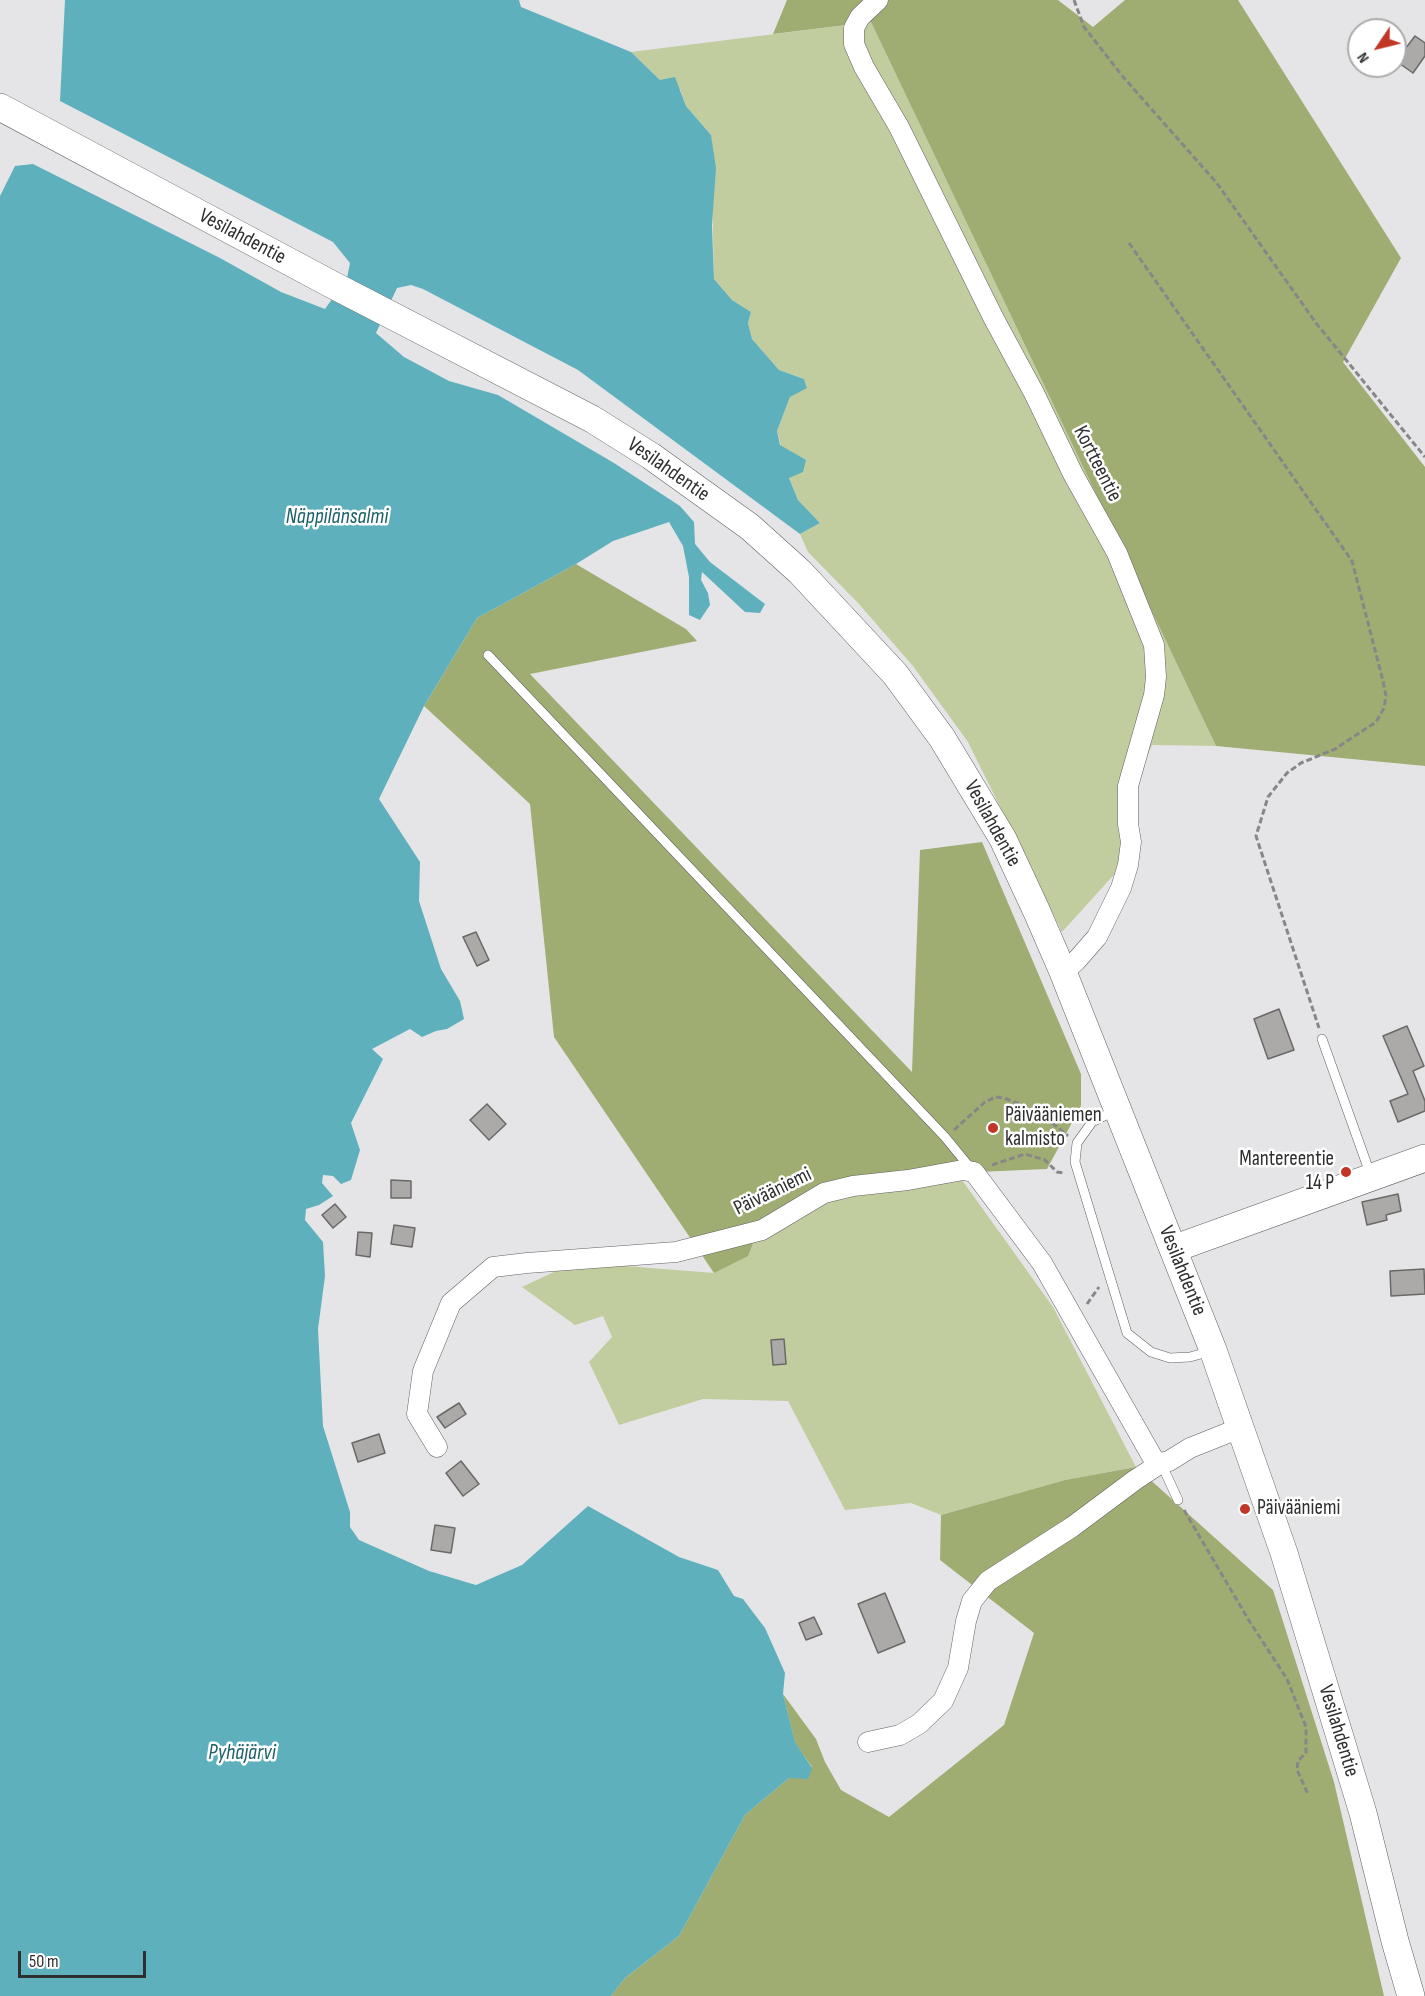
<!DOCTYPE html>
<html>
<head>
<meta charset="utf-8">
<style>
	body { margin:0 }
	#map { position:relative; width:1425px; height:1996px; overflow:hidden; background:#e5e5e8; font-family:"Sofia Sans Condensed",sans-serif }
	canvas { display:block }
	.north { position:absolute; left:1347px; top:18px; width:60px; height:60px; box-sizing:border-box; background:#fff; border:2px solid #acacac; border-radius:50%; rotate:235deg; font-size:16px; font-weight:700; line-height:24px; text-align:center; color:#2f2f30 }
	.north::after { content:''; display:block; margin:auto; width:21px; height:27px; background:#c23625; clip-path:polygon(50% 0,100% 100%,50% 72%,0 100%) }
	.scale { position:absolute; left:18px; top:1951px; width:128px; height:27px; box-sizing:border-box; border:3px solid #2f2f30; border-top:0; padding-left:8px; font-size:18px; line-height:21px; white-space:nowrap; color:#2f2f30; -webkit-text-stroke:4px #fff; paint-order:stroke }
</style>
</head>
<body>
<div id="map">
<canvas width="1425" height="1996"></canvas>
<div class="north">N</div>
<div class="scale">50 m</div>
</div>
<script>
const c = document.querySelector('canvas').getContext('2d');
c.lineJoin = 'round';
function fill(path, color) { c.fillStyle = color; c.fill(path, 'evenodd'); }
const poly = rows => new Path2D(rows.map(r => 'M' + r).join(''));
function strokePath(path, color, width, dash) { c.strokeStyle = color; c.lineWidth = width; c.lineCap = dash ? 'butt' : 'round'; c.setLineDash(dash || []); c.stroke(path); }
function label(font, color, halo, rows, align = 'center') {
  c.font = font + ' "Sofia Sans Condensed",sans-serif'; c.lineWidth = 5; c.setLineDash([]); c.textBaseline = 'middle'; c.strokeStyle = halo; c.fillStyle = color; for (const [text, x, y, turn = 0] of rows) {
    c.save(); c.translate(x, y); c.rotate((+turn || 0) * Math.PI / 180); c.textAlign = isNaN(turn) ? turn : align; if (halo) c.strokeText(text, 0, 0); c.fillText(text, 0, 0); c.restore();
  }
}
const green = poly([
	[871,22,1216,746,1152,745,1128,801,1140,846,1062,932,968,742,913,666,858,603,808,552,800,534,820,523,798,500,789,478,777,431,790,397,807,387,804,379,779,370,752,339,748,323,751,312,732,300,714,279,711,135,686,106,680,89,660,80,631,52],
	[957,1173,1053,1307,1136,1467,1065,1480,941,1515,911,1503,845,1510,788,1401,703,1399,619,1425,589,1362,612,1337,603,1316,575,1325,522,1287,575,1262,714,1273,761,1222,824,1188]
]);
const forest = poly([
	[787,0,1058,0,1093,27,1125,0,1238,0,1401,258,1343,362,1425,467,1425,766,1216,746,871,22,773,34],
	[576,564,686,629,697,641,530,674,912,1072,920,850,982,842,1081,1074,1081,1106,1047,1169,861,1177,761,1222,748,1256,714,1273,554,1037,530,804,424,706,477,618],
	[1136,1467,1273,1590,1334,1782,1384,1996,611,1996,625,1978,679,1936,745,1815,789,1778,812,1767,795,1743,783,1694,816,1739,825,1762,841,1790,889,1817,1004,1725,1034,1633,940,1560,941,1515,1065,1480]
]);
const water = poly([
	[65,0,519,0,521,7,631,52,660,80,675,77,686,106,711,135,716,168,712,225,714,279,732,300,751,312,748,323,752,339,779,370,804,379,807,388,790,397,777,431,780,445,806,460,803,472,789,478,798,500,820,523,800,534,578,370,423,289,411,285,397,288,376,333,404,357,449,381,498,395,614,463,680,506,694,522,695,544,710,562,765,604,760,613,745,612,702,572,701,580,708,593,710,605,700,620,689,615,689,577,683,546,669,522,613,541,576,564,477,618,424,706,379,799,420,862,419,901,441,969,460,1001,464,1019,447,1029,436,1031,422,1037,410,1029,372,1049,383,1059,351,1123,360,1150,351,1180,341,1184,333,1176,323,1175,322,1183,333,1196,319,1205,306,1209,305,1220,323,1242,325,1276,318,1329,323,1426,350,1512,350,1527,359,1540,429,1571,476,1585,522,1565,588,1506,679,1557,718,1570,734,1596,743,1599,765,1628,785,1673,783,1694,795,1742,812,1768,808,1779,789,1778,745,1815,679,1936,625,1978,611,1996,0,1996,0,196,15,166,33,164,220,258,281,292,325,309,347,278,350,263,333,242,60,101]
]);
const building = poly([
	[1415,36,1425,43,1425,56,1413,73,1396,61,1415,36],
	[476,932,489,960,477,966,463,937,476,932],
	[1279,1009,1294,1050,1268,1059,1254,1019,1279,1009],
	[1407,1026,1424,1066,1413,1071,1425,1101,1425,1111,1398,1122,1390,1101,1408,1094,1383,1036,1407,1026],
	[487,1104,506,1124,489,1140,470,1120,487,1104],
	[391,1180,411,1181,411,1198,391,1198,391,1180],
	[1398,1194,1401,1211,1386,1215,1387,1220,1367,1225,1362,1202,1398,1194],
	[335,1204,346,1217,333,1228,322,1215,335,1204],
	[394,1225,415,1228,412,1247,391,1244,394,1225],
	[358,1232,372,1233,370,1257,356,1255,358,1232],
	[1424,1269,1425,1294,1391,1296,1390,1271,1424,1269],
	[784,1339,786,1364,773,1365,771,1340,784,1339],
	[459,1403,466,1414,445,1428,437,1417,459,1403],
	[379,1434,385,1453,358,1462,352,1443,379,1434],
	[461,1461,479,1484,463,1496,446,1473,461,1461],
	[435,1525,455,1528,451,1553,431,1550,435,1525],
	[885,1593,905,1642,878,1653,858,1604,885,1593],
	[814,1617,822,1634,806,1640,799,1623,814,1617]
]);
const path = poly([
	[1074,0,1084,27,1124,78,1216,182,1316,323,1425,457],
	[1129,243,1352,561,1383,681,1386,696,1384,708,1376,722,1335,749,1301,763,1287,773,1268,797,1256,836,1319,1028],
	[954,1130,985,1102,995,1097,1004,1098,1038,1111,1068,1136],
	[992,1165,1025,1154,1045,1160,1057,1172,1065,1173],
	[1087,1304,1099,1287],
	[1184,1510,1248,1619,1287,1679,1306,1727,1306,1753,1298,1761,1297,1770,1308,1794]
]);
const lane = poly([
	[488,655,945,1137,972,1170],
	[1322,1039,1371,1176],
	[1116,1110,1092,1122,1077,1143,1075,1162,1127,1333,1151,1352,1170,1358,1190,1357,1211,1351],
	[1161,1463,1178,1500]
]);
const street = poly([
	[878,0,860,17,854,28,854,44,864,67,899,127,994,319,1034,393,1073,474,1117,553,1154,645,1156,677,1154,695,1128,786,1128,824,1131,842,1128,865,1121,888,1097,937,1076,961,1063,972],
	[437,1447,417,1414,423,1371,451,1303,493,1267,527,1263,676,1252,762,1230,824,1193,853,1186,908,1180,963,1170,974,1172,1042,1263,1154,1460,1161,1463,1169,1461,1190,1448,1240,1428],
	[868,1742,900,1735,919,1724,943,1701,958,1668,966,1621,972,1601,988,1581,1072,1527,1135,1480,1161,1463]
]);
const secondary = poly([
	[0,107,331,284,592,419,651,456,750,527,800,572,895,674,942,738,1003,839,1037,912,1063,972,1213,1350,1284,1553,1363,1813,1395,1941,1411,1996],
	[1173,1249,1425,1158]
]);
const markers = [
	[993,1128,6,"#c23625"],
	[1346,1172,6,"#c23625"],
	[1245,1509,6,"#c23625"]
];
const streetNames = [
	["Vesilahdentie",242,237,28],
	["Kortteentie",1097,464,63],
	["Vesilahdentie",668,470,35],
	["Vesilahdentie",992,824,61],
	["Päivääniemi",773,1192,-26],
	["Vesilahdentie",1182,1271,68],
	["Vesilahdentie",1338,1731,73]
];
const poiNames = [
	["Päivääniemen",1005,1116],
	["kalmisto",1005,1140],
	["Mantereentie",1334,1160,"right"],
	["14 P",1334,1184,"right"],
	["Päivääniemi",1257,1509]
];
const waterNames = [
	["Näppilänsalmi",337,517],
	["Pyhäjärvi",242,1753]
];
fill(green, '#c1cd9e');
fill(forest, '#9fad72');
fill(water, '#5eb0bd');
fill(building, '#acaaa8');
strokePath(building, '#6a6967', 1.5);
strokePath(lane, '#616164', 10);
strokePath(street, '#616164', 21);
strokePath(secondary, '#616164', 28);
strokePath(path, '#878789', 3, [6, 3]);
strokePath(lane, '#fff', 9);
strokePath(street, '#fff', 20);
strokePath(secondary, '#fff', 27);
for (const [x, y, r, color] of markers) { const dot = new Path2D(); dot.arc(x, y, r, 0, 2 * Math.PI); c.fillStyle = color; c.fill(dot); strokePath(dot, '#fff', 2); }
label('21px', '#2f2f30', '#fff', streetNames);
label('21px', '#2f2f30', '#fff', poiNames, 'left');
label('italic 22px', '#1d616a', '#fff', waterNames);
</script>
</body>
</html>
